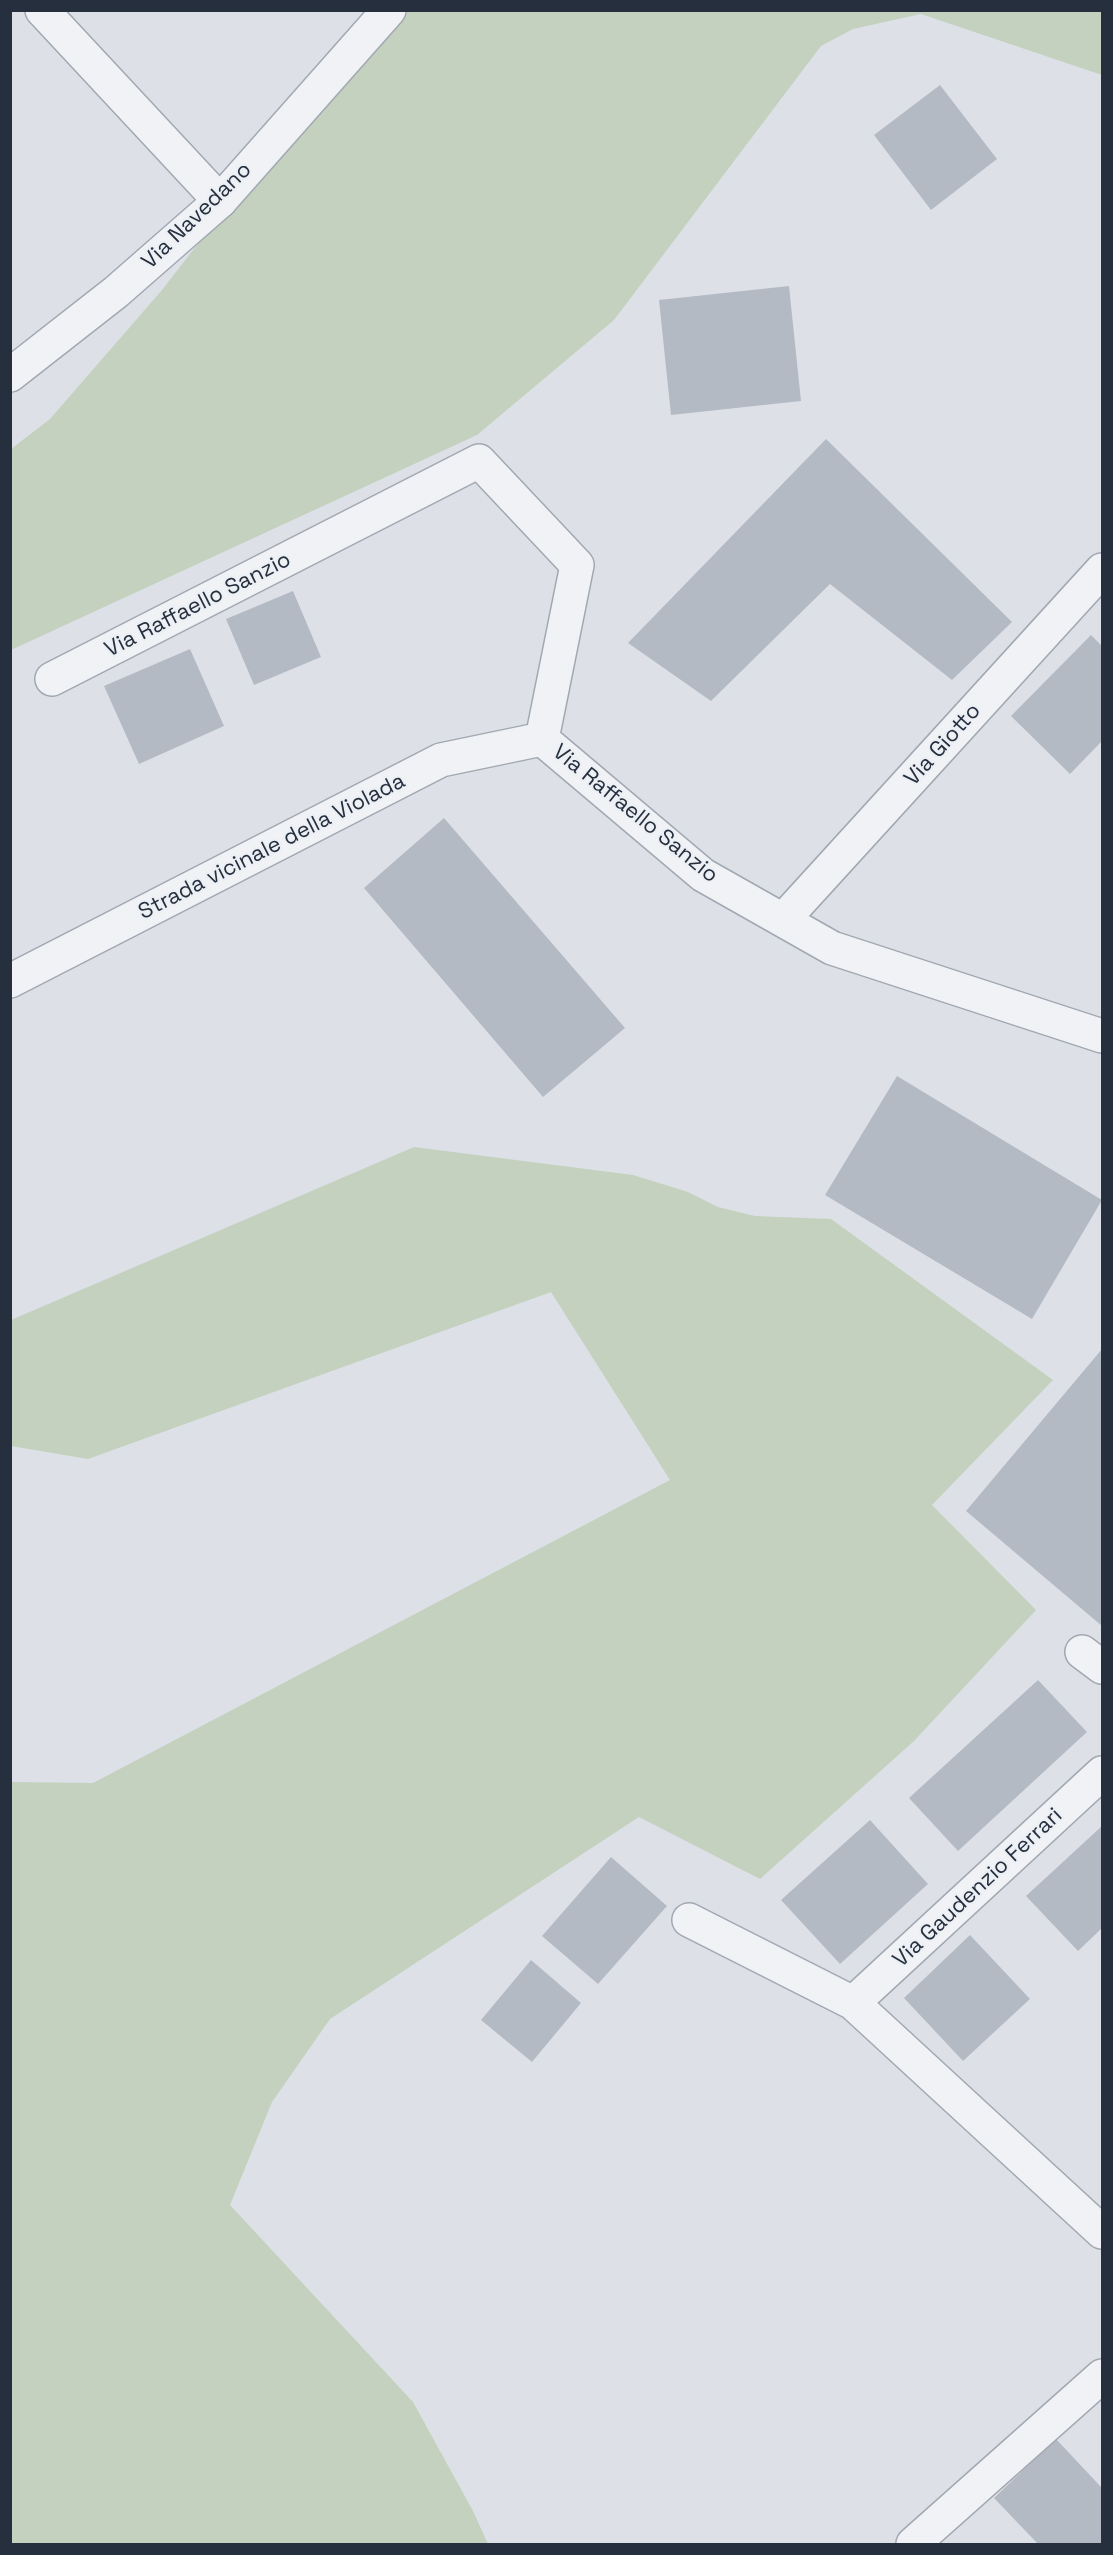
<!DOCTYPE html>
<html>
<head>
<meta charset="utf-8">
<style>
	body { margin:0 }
	#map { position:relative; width:1113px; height:2555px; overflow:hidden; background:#dde1e7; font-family:"Space Grotesk",sans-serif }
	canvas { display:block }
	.frame { position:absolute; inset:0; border:12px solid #262f3e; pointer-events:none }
</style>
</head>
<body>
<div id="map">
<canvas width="1113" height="2555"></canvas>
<div class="frame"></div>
</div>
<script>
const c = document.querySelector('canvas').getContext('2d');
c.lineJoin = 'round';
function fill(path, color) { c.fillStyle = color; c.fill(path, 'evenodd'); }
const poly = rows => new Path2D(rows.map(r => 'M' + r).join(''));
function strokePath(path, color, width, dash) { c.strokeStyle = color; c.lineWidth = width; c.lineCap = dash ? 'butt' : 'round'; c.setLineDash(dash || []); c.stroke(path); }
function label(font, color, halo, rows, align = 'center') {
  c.font = font + ' "Space Grotesk",sans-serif'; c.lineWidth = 4.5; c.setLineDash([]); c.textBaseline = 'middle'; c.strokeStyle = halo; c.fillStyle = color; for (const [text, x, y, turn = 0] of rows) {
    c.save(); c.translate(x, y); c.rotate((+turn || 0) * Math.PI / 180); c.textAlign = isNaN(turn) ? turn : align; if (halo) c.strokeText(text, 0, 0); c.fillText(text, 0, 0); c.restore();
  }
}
const green = poly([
	[386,11,1102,11,1102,75,921,14,853,29,821,46,614,320,477,435,11,650,11,449,50,419,162,290,269,152],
	[414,1147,633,1175,688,1192,718,1207,755,1216,831,1219,1053,1380,932,1505,1036,1610,914,1741,760,1879,639,1817,330,2019,272,2102,230,2205,413,2402,473,2511,488,2544,11,2544,11,1782,93,1783,670,1480,551,1292,88,1459,11,1446,11,1320]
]);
const building = poly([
	[940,85,997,159,931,210,874,135],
	[789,286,801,401,671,415,659,300],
	[826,439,1012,622,952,680,830,584,711,701,628,643],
	[293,591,321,657,254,685,226,619],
	[1091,635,1102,646,1102,741,1070,774,1011,716],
	[190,649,224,726,139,764,104,686],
	[444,818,625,1028,543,1097,364,888],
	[897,1076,1102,1200,1032,1319,825,1195],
	[1102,1349,1102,1626,966,1511],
	[1038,1680,1087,1732,958,1851,909,1798],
	[870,1820,928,1884,840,1964,781,1900],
	[1102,1826,1102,1928,1078,1951,1026,1896],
	[611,1857,667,1906,598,1984,542,1936],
	[970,1935,1030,1999,963,2061,904,1998],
	[531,1960,581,2003,532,2062,481,2020],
	[1056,2439,1102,2488,1102,2544,1038,2544,994,2498]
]);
const minor = poly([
	[42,10,220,201],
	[52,679,479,461,577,565,542,739,703,875,832,948,1102,1036],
	[783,920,1102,570],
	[10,981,441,760,542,739],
	[1082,1652,1102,1667],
	[689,1920,853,2003,1102,2232],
	[853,2003,1102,1773],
	[913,2544,1102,2376]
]);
const tertiary = poly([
	[10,375,116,292,220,201,389,10]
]);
const streetNames = [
	["Via Navedano",197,216,-44],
	["Via Raffaello Sanzio",198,605,-27],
	["Via Giotto",943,745,-48],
	["Via Raffaello Sanzio",635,814,39],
	["Strada vicinale della Violada",272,847,-27],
	["Via Gaudenzio Ferrari",978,1888,-43]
];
fill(green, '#c3d1be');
fill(building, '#b4bac4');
strokePath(minor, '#a2a8b1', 36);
strokePath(tertiary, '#a2a8b1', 36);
strokePath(minor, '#f0f2f6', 33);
strokePath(tertiary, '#f0f2f6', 33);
label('22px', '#262f3e', '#ecf0f5', streetNames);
</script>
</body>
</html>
